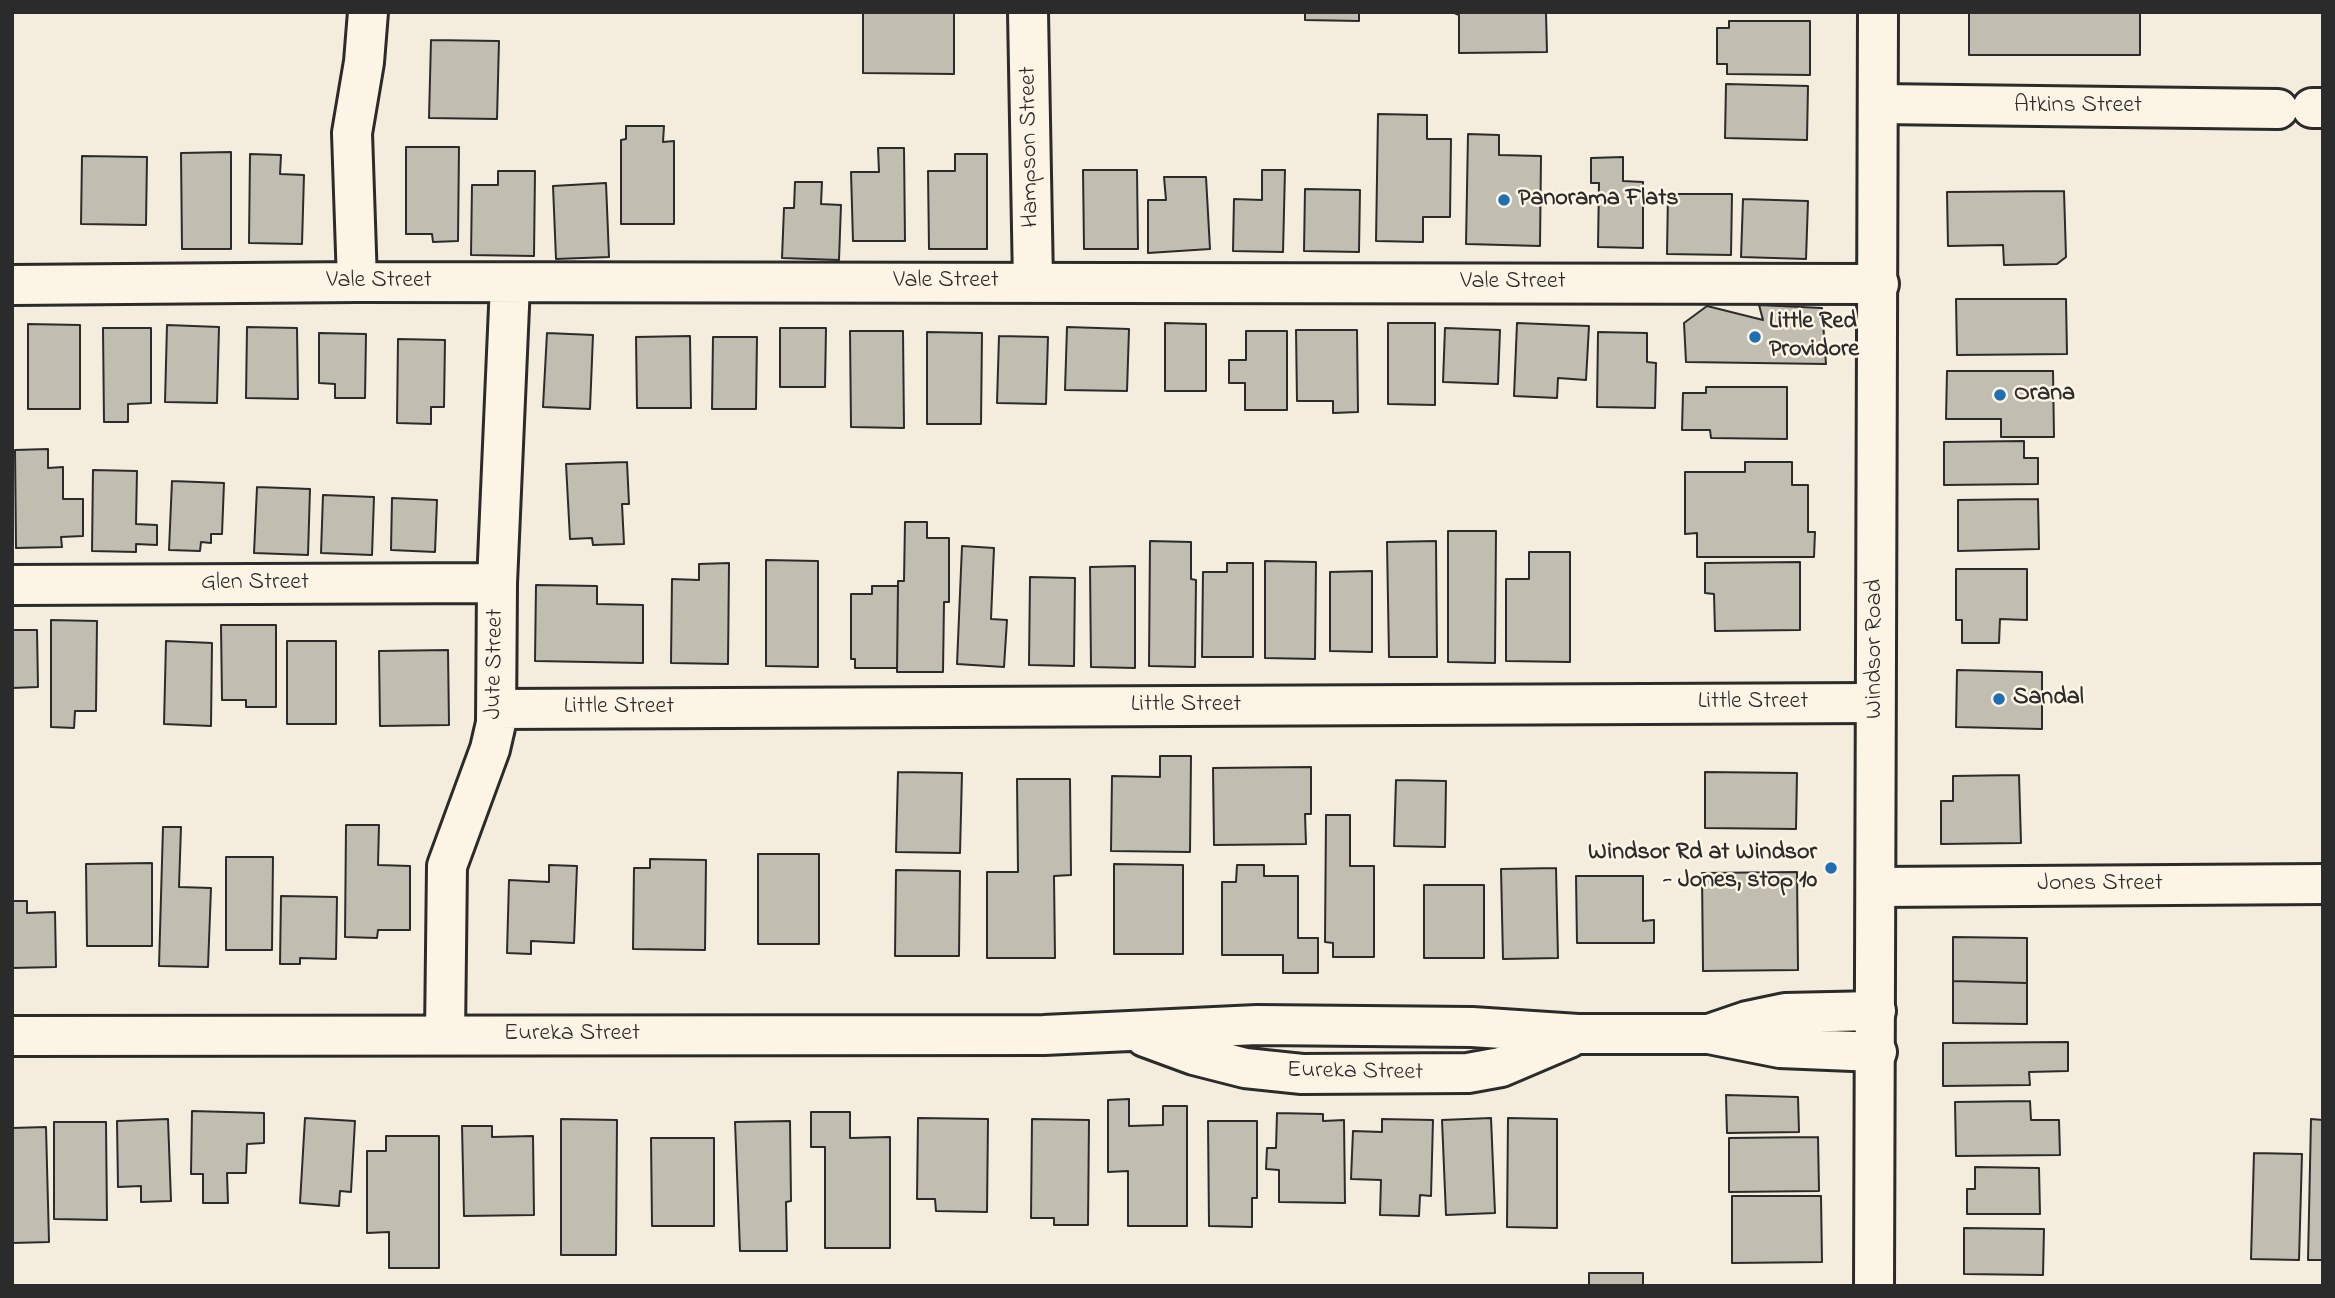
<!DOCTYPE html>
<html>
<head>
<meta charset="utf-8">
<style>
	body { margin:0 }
	#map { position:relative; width:2335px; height:1298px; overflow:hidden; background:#f4edde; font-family:"Indie Flower",sans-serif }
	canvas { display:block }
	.frame { position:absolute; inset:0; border:14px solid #2b2b2b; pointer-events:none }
</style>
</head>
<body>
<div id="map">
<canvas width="2335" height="1298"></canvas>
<div class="frame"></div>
</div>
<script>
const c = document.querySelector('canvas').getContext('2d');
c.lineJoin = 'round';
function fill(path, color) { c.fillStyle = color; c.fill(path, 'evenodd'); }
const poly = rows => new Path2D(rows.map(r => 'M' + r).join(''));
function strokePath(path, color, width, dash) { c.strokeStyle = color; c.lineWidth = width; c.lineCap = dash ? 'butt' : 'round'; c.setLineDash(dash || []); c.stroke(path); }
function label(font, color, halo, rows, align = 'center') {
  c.font = font + ' "Indie Flower",sans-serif'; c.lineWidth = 5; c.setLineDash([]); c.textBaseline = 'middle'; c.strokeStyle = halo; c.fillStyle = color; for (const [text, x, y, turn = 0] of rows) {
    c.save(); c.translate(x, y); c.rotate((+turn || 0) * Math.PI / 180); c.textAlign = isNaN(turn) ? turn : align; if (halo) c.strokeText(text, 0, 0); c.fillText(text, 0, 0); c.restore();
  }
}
const building = poly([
	[863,12,954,12,954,74,863,73,863,12],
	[1305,12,1359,12,1359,21,1305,20,1305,12],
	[1452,12,1546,13,1547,52,1459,53,1459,15,1452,12],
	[1969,12,2140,12,2140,55,1969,55,1969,12],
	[1729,21,1810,21,1810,75,1727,74,1727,64,1717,64,1717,28,1729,28,1729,21],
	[431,40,499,41,497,119,429,118,431,40],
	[1726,84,1808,86,1807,140,1725,138,1726,84],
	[1378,114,1427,115,1427,139,1451,139,1450,217,1423,217,1423,242,1376,241,1378,114],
	[626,126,664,126,663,142,674,141,674,224,621,224,621,140,626,139,626,126],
	[1468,134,1499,135,1499,155,1541,156,1540,246,1466,244,1468,134],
	[406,147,459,147,458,241,433,242,432,234,406,234,406,147],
	[878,148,904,148,905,241,853,241,851,172,879,172,878,148],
	[231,152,231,249,182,249,181,153,231,152],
	[250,154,281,155,280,174,304,175,302,244,249,243,250,154],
	[955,154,987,154,987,249,929,249,928,171,955,171,955,154],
	[82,156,147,157,146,225,81,224,82,156],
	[1623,157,1623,181,1643,182,1643,248,1598,247,1599,183,1591,183,1591,158,1623,157],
	[1083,170,1137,170,1138,249,1084,249,1083,170],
	[1262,170,1285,170,1283,252,1233,251,1234,199,1262,200,1262,170],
	[498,171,535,171,534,256,471,255,472,185,498,185,498,171],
	[1164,177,1206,177,1210,249,1148,253,1148,200,1166,200,1164,177],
	[795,182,822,182,821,204,841,205,839,260,782,258,784,208,794,208,795,182],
	[606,183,609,257,556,259,553,186,606,183],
	[1305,189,1360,190,1359,252,1304,251,1305,189],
	[2064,191,2066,257,2057,264,2004,265,2003,245,1948,246,1947,192,2064,191],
	[1668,194,1732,194,1731,255,1667,254,1668,194],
	[1743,199,1808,201,1806,259,1741,257,1743,199],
	[1956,299,2066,299,2067,354,1957,355,1956,299],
	[1759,305,1822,308,1826,364,1686,362,1684,323,1707,306,1763,320,1759,305],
	[1165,323,1206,324,1206,391,1165,391,1165,323],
	[1388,323,1435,323,1435,405,1388,404,1388,323],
	[1517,323,1589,326,1586,380,1558,378,1557,398,1514,396,1517,323],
	[28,324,80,325,80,409,28,409,28,324],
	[167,325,219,327,217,403,165,402,167,325],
	[247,327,297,328,298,399,246,398,247,327],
	[1067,327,1129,329,1127,391,1065,390,1067,327],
	[103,328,151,328,151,403,128,404,128,422,104,422,103,328],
	[780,328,826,328,825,387,780,387,780,328],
	[1445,328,1500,330,1498,384,1443,382,1445,328],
	[1296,330,1357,330,1358,412,1333,413,1333,401,1297,401,1296,330],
	[850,331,903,331,904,428,851,427,850,331],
	[1246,331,1287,331,1287,410,1245,410,1245,383,1229,383,1229,360,1246,360,1246,331],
	[927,332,982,333,981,424,927,424,927,332],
	[1598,332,1647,333,1647,362,1656,363,1655,408,1597,407,1598,332],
	[319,333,366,334,365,398,335,398,335,384,319,383,319,333],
	[547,333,593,335,590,409,543,407,547,333],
	[690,336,691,408,637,408,636,337,690,336],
	[999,336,1048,337,1046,404,997,403,999,336],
	[713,337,757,337,756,409,712,409,713,337],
	[398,339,445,340,444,407,431,407,431,424,397,423,398,339],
	[1947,371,2053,371,2054,437,2001,437,2001,419,1946,419,1947,371],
	[1706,387,1787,387,1787,439,1711,438,1710,430,1682,430,1683,393,1706,393,1706,387],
	[2024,441,2024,458,2038,458,2038,484,1944,485,1944,442,2024,441],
	[48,449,48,468,63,467,63,499,83,499,83,536,61,537,62,547,16,548,15,450,48,449],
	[627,462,629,504,622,504,624,544,593,545,592,538,570,539,566,464,627,462],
	[1745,462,1792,462,1792,485,1808,485,1808,532,1815,532,1814,557,1697,557,1697,533,1685,534,1685,472,1745,472,1745,462],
	[93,470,137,471,136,524,157,525,157,545,136,544,136,552,92,551,93,470],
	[172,481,224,483,222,534,211,534,211,543,201,542,200,551,169,550,172,481],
	[257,487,310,489,308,555,254,553,257,487],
	[323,495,374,497,372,555,321,553,323,495],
	[392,498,437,500,435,552,391,550,392,498],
	[2038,499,2039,549,1958,551,1958,500,2038,499],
	[905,522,927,522,927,538,949,538,949,602,944,602,943,672,897,672,898,586,898,581,904,581,905,522],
	[1448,531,1496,531,1495,663,1448,662,1448,531],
	[1150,541,1191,542,1191,579,1196,580,1195,667,1149,666,1150,541],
	[1436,541,1437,657,1389,657,1387,542,1436,541],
	[962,546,994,548,991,619,1007,620,1004,667,957,664,962,546],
	[1529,552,1570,552,1570,662,1506,661,1506,579,1529,579,1529,552],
	[766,560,818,561,818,667,766,666,766,560],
	[1265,561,1316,562,1315,659,1265,658,1265,561],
	[1800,562,1800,630,1715,631,1714,594,1705,593,1705,563,1800,562],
	[729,563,728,664,671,663,672,579,699,580,699,564,729,563],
	[1227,563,1253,563,1253,657,1202,657,1203,572,1227,572,1227,563],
	[1135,566,1135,668,1091,667,1090,567,1135,566],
	[1956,569,2027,569,2027,620,2000,619,1999,643,1962,643,1962,620,1956,620,1956,569],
	[1372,571,1372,652,1330,651,1330,572,1372,571],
	[1030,577,1075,578,1074,666,1029,665,1030,577],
	[536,585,597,586,597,604,643,605,643,663,535,661,536,585],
	[872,586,898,586,897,668,855,668,855,659,851,659,851,594,872,594,872,586],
	[51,620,97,621,96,711,75,711,74,728,51,727,51,620],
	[221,625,276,625,276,707,246,707,246,700,222,700,221,625],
	[12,630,37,630,38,687,12,688,12,630],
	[166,641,212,643,211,726,164,724,166,641],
	[287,641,336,641,336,724,287,724,287,641],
	[448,650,449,725,380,726,379,651,448,650],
	[1957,670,2042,672,2042,729,1956,727,1957,670],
	[1160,756,1191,756,1190,852,1111,851,1112,776,1160,777,1160,756],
	[1311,767,1311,814,1305,814,1306,844,1214,845,1213,768,1311,767],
	[898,772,962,773,960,853,896,852,898,772],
	[1705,772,1797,773,1796,829,1705,828,1705,772],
	[2019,775,2021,843,1941,844,1941,801,1953,801,1953,776,2019,775],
	[1017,779,1070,779,1071,875,1054,876,1055,958,987,958,987,872,1018,872,1017,779],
	[1396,780,1446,781,1445,847,1394,846,1396,780],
	[1326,815,1350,815,1350,866,1374,866,1374,957,1333,957,1333,943,1325,942,1326,815],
	[346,825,379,825,378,865,410,866,410,930,378,930,377,938,345,937,346,825],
	[163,827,181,827,179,887,211,888,208,967,159,966,163,827],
	[758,854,819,854,819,944,758,944,758,854],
	[226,857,273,857,272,950,226,950,226,857],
	[650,859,706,860,705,950,633,949,634,868,650,868,650,859],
	[152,863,152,946,87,946,86,864,152,863],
	[1114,864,1183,865,1183,954,1114,954,1114,864],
	[549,865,577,866,574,943,531,941,531,954,507,953,509,880,549,882,549,865],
	[1237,865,1264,865,1264,876,1298,876,1298,938,1318,938,1318,973,1283,973,1283,955,1222,955,1222,882,1236,882,1237,865],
	[1556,868,1558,958,1503,959,1501,869,1556,868],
	[896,870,960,871,959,956,895,956,896,870],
	[1797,872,1798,970,1703,971,1702,873,1797,872],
	[1576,876,1643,876,1643,921,1654,920,1654,943,1577,943,1576,876],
	[1424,885,1484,885,1484,958,1424,958,1424,885],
	[281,896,337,897,336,959,300,958,300,964,280,964,281,896],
	[12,901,27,901,27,913,55,912,56,967,12,968,12,901],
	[1953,937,2027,938,2027,983,1953,981,1953,937],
	[1953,981,2027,983,2027,1024,1953,1023,1953,981],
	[2068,1042,2068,1071,2029,1072,2030,1085,1943,1086,1943,1043,2068,1042],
	[1726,1095,1798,1097,1799,1132,1727,1133,1726,1095],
	[1129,1099,1129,1126,1163,1125,1163,1106,1187,1106,1187,1226,1128,1226,1128,1171,1108,1172,1108,1100,1129,1099],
	[2030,1101,2031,1120,2059,1120,2060,1155,1956,1156,1955,1102,2030,1101],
	[192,1111,264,1113,264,1143,247,1144,246,1173,227,1173,228,1203,203,1203,203,1174,191,1174,192,1111],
	[811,1112,850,1112,850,1138,890,1137,890,1248,825,1248,825,1147,811,1147,811,1112],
	[1277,1113,1323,1114,1323,1121,1344,1120,1345,1203,1279,1202,1279,1170,1266,1169,1267,1148,1276,1148,1277,1113],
	[305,1118,355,1121,351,1192,340,1191,339,1206,300,1203,305,1118],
	[918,1118,988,1119,987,1212,936,1211,935,1199,917,1199,918,1118],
	[1491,1118,1495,1213,1446,1215,1442,1120,1491,1118],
	[1508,1118,1557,1119,1557,1228,1507,1227,1508,1118],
	[168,1119,171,1201,141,1202,141,1186,118,1187,117,1121,168,1119],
	[561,1119,617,1120,616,1255,561,1255,561,1119],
	[1032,1119,1089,1120,1088,1225,1054,1225,1054,1218,1031,1218,1032,1119],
	[1382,1119,1433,1120,1431,1196,1420,1195,1419,1216,1380,1215,1381,1180,1351,1179,1353,1131,1382,1132,1382,1119],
	[2311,1119,2323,1120,2323,1260,2308,1260,2311,1119],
	[790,1121,791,1201,786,1202,787,1251,740,1251,735,1122,790,1121],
	[1208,1121,1257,1121,1257,1198,1252,1198,1252,1227,1209,1226,1208,1121],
	[54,1122,106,1122,107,1220,54,1219,54,1122],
	[462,1126,492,1126,492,1137,533,1136,534,1215,464,1216,462,1126],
	[46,1127,49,1242,12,1243,12,1128,46,1127],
	[386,1136,439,1136,439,1268,389,1268,389,1232,367,1233,367,1151,386,1151,386,1136],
	[1818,1137,1819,1191,1729,1192,1729,1138,1818,1137],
	[651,1138,714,1138,714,1226,652,1226,651,1138],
	[2254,1153,2302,1154,2299,1260,2251,1259,2254,1153],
	[1975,1167,2039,1168,2040,1214,1967,1214,1967,1189,1975,1189,1975,1167],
	[1732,1196,1821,1196,1822,1262,1732,1263,1732,1196],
	[1964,1228,2044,1229,2043,1275,1964,1274,1964,1228],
	[1589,1273,1643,1273,1643,1286,1589,1286,1589,1273]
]);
const minor = poly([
	[1028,12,1033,282],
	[1879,104,2278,109],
	[2312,108,2323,108],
	[357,282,352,133,364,62,368,12],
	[12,285,357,282,1879,284],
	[12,585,497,583],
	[497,709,1875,703],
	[1877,887,2323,884],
	[1709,1034,1747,1021,1785,1013,1876,1011],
	[445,1035,447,866,490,749,496,723,497,583,510,284],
	[12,1036,1044,1035,1257,1025,1472,1027,1578,1034,1709,1034,1780,1048,1877,1052],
	[1145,1037,1194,1055,1245,1068,1302,1074,1468,1073,1501,1067,1569,1038]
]);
const major = poly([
	[1874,1286,1878,12]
]);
const markers = [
	[1504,200,7,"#1f6fb2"],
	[1755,337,7,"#1f6fb2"],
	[2000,395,7,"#1f6fb2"],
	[1999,699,7,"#1f6fb2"],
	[1831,868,7,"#1f6fb2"]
];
const streetNames = [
	["Atkins Street",2078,107],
	["Hampson Street",1031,147,-91],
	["Vale Street",379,282],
	["Vale Street",946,282],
	["Vale Street",1513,283],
	["Glen Street",255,584],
	["Windsor Road",1876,649,-90],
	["Jute Street",496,664,-89],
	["Little Street",1753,703],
	["Little Street",1186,706],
	["Little Street",619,708],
	["Jones Street",2100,885],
	["Eureka Street",572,1035],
	["Eureka Street",1355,1073,1]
];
const poiNames = [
	["Panorama Flats",1518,200],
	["Little Red",1769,323],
	["Providore",1769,351],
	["Orana",2014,395],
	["Sandal",2013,699],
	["Windsor Rd at Windsor",1817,854,"right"],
	["- Jones, stop 10",1817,882,"right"]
];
fill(building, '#c2bdb1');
strokePath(building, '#2b2b2b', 2);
strokePath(minor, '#2b2b2b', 44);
strokePath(major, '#2b2b2b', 44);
strokePath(minor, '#fcf5e5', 38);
strokePath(major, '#fcf5e5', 38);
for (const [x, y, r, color] of markers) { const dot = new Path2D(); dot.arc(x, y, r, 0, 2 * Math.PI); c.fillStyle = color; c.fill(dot); strokePath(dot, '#fcf5e5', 2.5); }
label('24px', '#2b2b2b', '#fcf5e5', streetNames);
label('bold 24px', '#2b2b2b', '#fcf5e5', poiNames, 'left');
</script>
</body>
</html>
